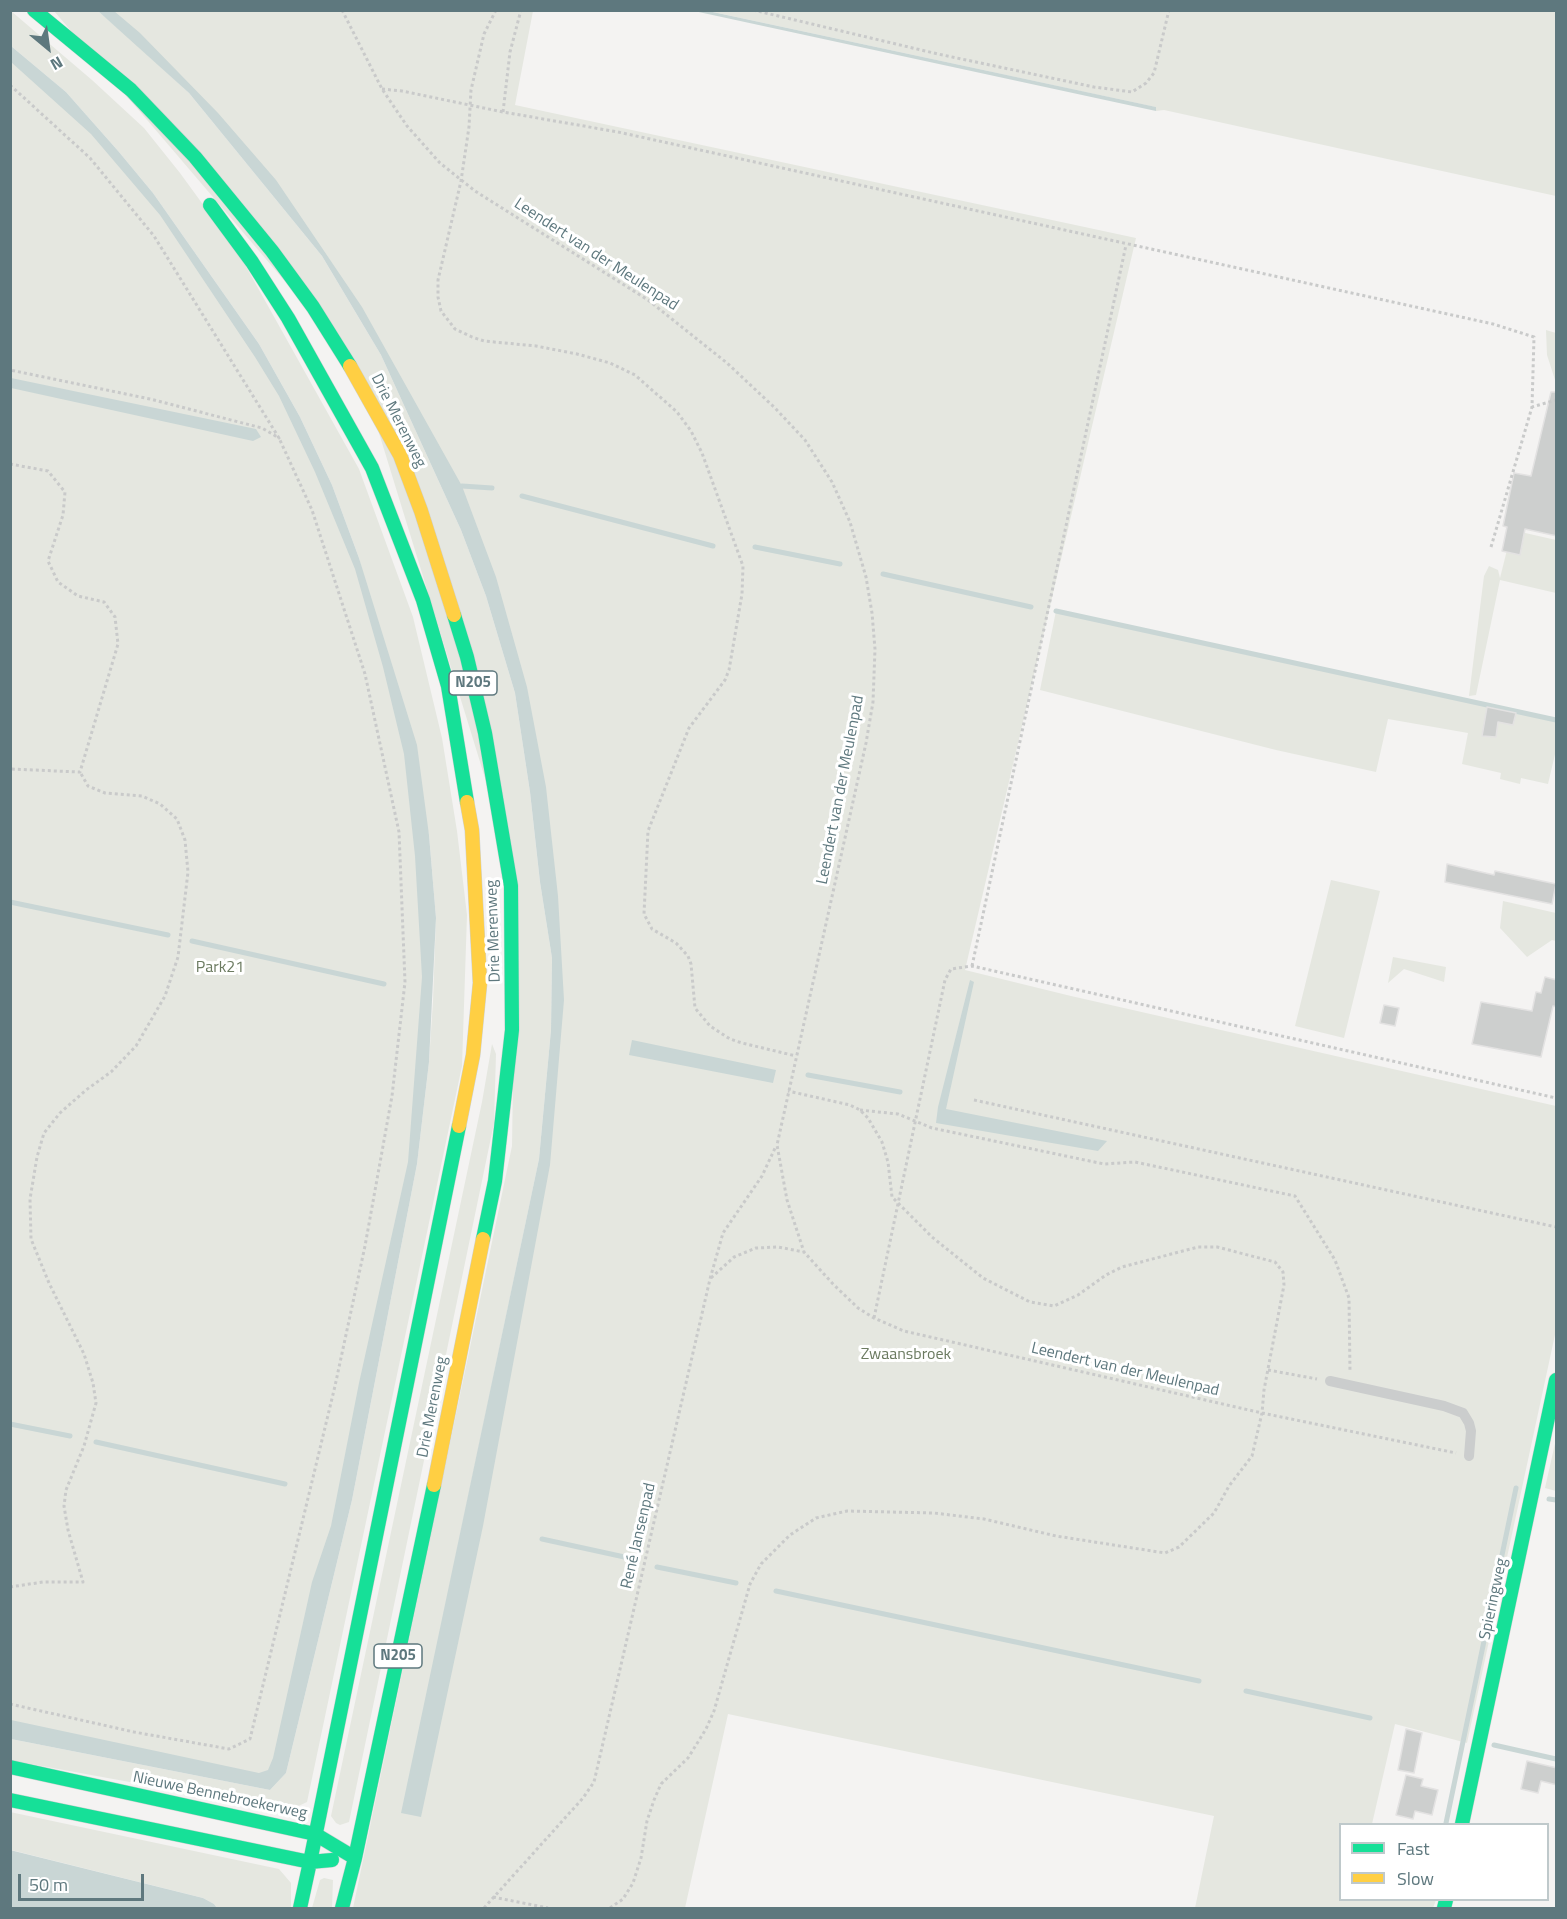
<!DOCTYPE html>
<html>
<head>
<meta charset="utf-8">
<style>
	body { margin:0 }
	#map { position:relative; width:1567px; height:1919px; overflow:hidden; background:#f4f3f2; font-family:"Titillium Web",sans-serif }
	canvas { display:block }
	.frame { position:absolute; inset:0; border:12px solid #5e787e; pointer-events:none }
	.legend { position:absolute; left:1339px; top:1823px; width:210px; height:78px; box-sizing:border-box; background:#fff; border:2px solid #bfc9cb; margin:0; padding:8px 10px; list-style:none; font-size:18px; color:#5e787e }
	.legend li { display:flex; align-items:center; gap:12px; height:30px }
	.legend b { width:30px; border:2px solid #bfc9cb }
	.north { position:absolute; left:18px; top:18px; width:60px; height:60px; -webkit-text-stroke:4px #fff; paint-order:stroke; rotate:151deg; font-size:16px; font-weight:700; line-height:24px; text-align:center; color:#5e787e }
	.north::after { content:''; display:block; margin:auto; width:21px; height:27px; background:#5e787e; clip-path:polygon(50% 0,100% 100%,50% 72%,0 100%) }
	.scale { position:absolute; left:18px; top:1874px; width:126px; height:27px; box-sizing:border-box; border:3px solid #5e787e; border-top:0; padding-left:8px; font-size:18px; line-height:21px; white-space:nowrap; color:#5e787e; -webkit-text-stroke:4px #fff; paint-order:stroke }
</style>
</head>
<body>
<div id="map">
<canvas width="1567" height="1919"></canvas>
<div class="frame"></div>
<ul class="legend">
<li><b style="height:8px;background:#16e098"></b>Fast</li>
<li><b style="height:8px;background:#ffcf43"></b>Slow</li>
</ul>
<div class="north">N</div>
<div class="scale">50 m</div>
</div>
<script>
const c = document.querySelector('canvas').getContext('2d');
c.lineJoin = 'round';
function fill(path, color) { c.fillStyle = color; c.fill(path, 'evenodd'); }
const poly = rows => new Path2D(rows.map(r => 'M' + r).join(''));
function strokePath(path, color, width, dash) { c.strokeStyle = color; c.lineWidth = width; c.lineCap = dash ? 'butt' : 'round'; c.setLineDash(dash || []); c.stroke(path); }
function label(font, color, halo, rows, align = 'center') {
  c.font = font + ' "Titillium Web",sans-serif'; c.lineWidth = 6; c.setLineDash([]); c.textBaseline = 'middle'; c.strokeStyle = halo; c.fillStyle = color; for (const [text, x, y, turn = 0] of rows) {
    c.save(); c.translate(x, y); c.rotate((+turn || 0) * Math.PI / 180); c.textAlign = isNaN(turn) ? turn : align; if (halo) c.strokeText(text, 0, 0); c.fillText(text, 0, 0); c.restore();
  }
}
const green = poly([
	[11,11,92,80,144,128,180,173,239,254,359,469,413,617,442,738,457,831,467,915,462,1066,307,1802,292,1809,283,1810,20,1762,11,1760,11,1739,270,1790,286,1773,352,1500,417,1164,429,1062,433,1001,436,918,429,835,359,558,332,485,300,417,259,344,153,193,119,152,66,92,11,46],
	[54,11,98,11,132,40,189,93,322,256,381,355,461,530,486,596,515,693,530,792,540,882,552,958,551,1030,539,1159,402,1813,536,1224,557,975,518,692,473,541,414,403,330,261,146,40,112,11,533,11,515,105,1136,238,965,970,1071,996,1556,1106,1556,1330,1467,1743,1395,1724,1372,1824,1340,1824,1340,1900,1436,1900,1433,1908,1195,1908,1214,1816,728,1714,685,1908,353,1908,512,1146,516,879,359,368],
	[708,11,1556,11,1556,196,1164,110,1156,111,1155,107],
	[11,56,65,100,152,199,275,380,347,535,391,676,419,816,430,973,412,1160,346,1486,273,1777,11,1730],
	[1546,330,1556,333,1556,383,1547,355],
	[1512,530,1556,540,1556,593,1500,580,1476,695,1469,696,1484,576,1489,566,1498,570,1500,578],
	[1056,611,1556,719,1556,750,1548,784,1521,778,1520,784,1500,779,1501,773,1462,764,1468,733,1388,719,1376,772,1276,750,1040,690],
	[1331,880,1380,891,1344,1038,1295,1026],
	[1503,901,1556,913,1556,941,1552,940,1527,957,1500,928],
	[1393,957,1446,967,1444,982,1404,969,1388,983],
	[492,1044,496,1054,494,1123,349,1822,340,1825,336,1823,331,1816,482,1102],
	[1556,1439,1556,1491,1545,1488],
	[10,1812,279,1869,291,1883,291,1908,217,1908,214,1904,203,1898,11,1850],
	[324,1878,333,1880,332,1908,312,1908,320,1880]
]);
const water = poly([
	[98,11,114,11,140,33,218,113,276,180,362,307,462,486,496,577,527,687,546,787,558,896,564,1000,550,1165,483,1526,421,1817,401,1813,539,1159,551,1030,552,958,540,882,530,792,515,693,486,596,461,530,381,355,322,256,189,93],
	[694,11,708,11,1156,107,1156,111],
	[11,46,66,92,119,152,153,193,259,344,300,417,332,485,359,558,417,745,429,835,436,918,429,1062,417,1164,352,1500,286,1773,270,1790,11,1739,11,1720,259,1773,268,1770,273,1758,312,1582,331,1526,359,1383,408,1162,422,977,415,856,404,754,383,667,355,569,315,472,279,396,255,357,160,215,91,134,11,62],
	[11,378,256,429,261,437,253,441,11,388],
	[970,980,974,982,946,1109,1107,1141,1098,1151,936,1123,938,1107],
	[632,1040,776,1070,773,1083,629,1055],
	[10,1850,203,1898,214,1904,217,1908,11,1908]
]);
const stream = poly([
	[462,486,492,488],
	[522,496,713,546],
	[755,547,840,564],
	[883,574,1031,607],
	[1056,611,1556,720],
	[10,902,168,935],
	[192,941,384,984],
	[808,1075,900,1092],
	[10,1424,70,1436],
	[96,1442,285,1484],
	[1549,1499,1556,1500],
	[542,1539,629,1558],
	[657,1567,736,1583],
	[776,1591,1199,1681],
	[1246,1691,1370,1718],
	[1494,1745,1556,1759],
	[1446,1823,1516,1488]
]);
const building = poly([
	[1551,392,1557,392,1557,536,1525,529,1520,555,1502,551,1507,527,1503,526,1514,473,1531,476,1551,392],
	[1487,707,1516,713,1513,725,1498,722,1496,737,1482,736,1487,707],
	[1447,864,1494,875,1495,871,1556,884,1552,904,1445,882,1447,864],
	[1545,977,1557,980,1557,1007,1553,1006,1541,1057,1472,1044,1481,1002,1532,1011,1536,992,1541,993,1545,977],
	[1384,1005,1399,1008,1395,1026,1380,1023,1384,1005],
	[1406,1729,1422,1733,1414,1773,1398,1770,1406,1729],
	[1527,1761,1557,1768,1557,1785,1541,1781,1538,1793,1521,1789,1527,1761],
	[1406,1775,1423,1779,1421,1786,1438,1790,1432,1815,1415,1811,1413,1819,1396,1815,1406,1775]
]);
const path = poly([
	[342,10,382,89,407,126,440,163,475,191,648,300,727,363,775,408,805,440,832,482,850,522,866,577,872,613,875,649,873,702,866,743,777,1145,787,1200,804,1252,833,1284,858,1308,874,1318,904,1331,1262,1413,1456,1453],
	[496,10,484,34,471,90,469,127,461,181,438,280,438,297,441,311,455,329,472,337,484,341,536,346,577,354,610,363,635,375,677,412,691,431,702,453,743,566,742,594,729,670,725,680,689,728,648,831,644,914,652,929,676,943,688,956,691,964,695,1008,710,1026,730,1039,742,1043,796,1056],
	[753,10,938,54,1094,87,1132,92,1146,83,1154,73,1169,10],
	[10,85,90,158,154,236,279,438,262,428,150,399,10,370],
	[382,89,402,91,503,112,618,132,1493,324,1534,337,1532,407,1556,400],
	[503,112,510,52,521,10],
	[10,464,48,471,65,492,63,515,48,561,58,582,78,596,104,602,115,617,118,644,80,772,10,769],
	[1491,547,1532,407],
	[972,966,1126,245],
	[974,1100,1556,1227],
	[860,1110,898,1114,932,1128,1104,1164,1135,1162,1295,1196,1335,1260,1349,1298,1350,1371],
	[711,1278,734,1257,756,1248,778,1247,804,1252],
	[874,1318,945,980,951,969,972,966,1556,1098],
	[1268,1370,1317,1379],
	[10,1587,43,1582,83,1582,68,1530,64,1506,66,1490,84,1446,96,1403,93,1383,84,1354,49,1283,31,1239,30,1199,37,1157,44,1133,60,1113,86,1090,111,1072,136,1046,165,996,178,957,188,872,185,840,177,819,160,804,142,796,105,793,88,786,80,772],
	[10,1704,134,1732,229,1749,250,1739,335,1386,365,1246,392,1096,405,982,399,832,365,674,312,510,279,438],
	[493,1897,548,1908],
	[484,1908,583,1798,594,1782,710,1279,723,1233,762,1176,776,1146],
	[610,1908,623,1899,633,1883,641,1858,647,1821,654,1800,661,1784,688,1758,706,1729,714,1711,750,1584,761,1564,790,1535,816,1518,847,1511,934,1513,984,1519,1056,1536,1165,1553,1179,1547,1214,1513,1229,1486,1252,1456,1262,1413,1264,1390,1284,1285,1283,1272,1275,1262,1217,1247,1198,1247,1122,1267,1106,1275,1078,1295,1054,1306,1030,1302,983,1278,932,1237,892,1197,888,1162,882,1142,868,1118,860,1110,850,1105,788,1091]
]);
const lane = poly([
	[1330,1381,1444,1406,1463,1413,1469,1423,1471,1431,1469,1456]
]);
const fast = poly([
	[34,10,131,90,195,157,272,251,313,307,350,366],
	[210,205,252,262,288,318,372,468,423,600,448,686,467,802],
	[454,615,467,657,485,733,511,886,512,1030,495,1181,483,1239],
	[10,1767,315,1834,355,1858],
	[10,1800,310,1862,332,1860],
	[1462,1824,1556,1380],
	[355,1858,434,1485],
	[310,1862,459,1126],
	[300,1908,310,1862],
	[342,1908,355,1858],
	[1444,1908,1446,1900]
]);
const slow = poly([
	[350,366,400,455,421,511,454,615],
	[459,1126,473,1055,480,983,472,830,467,802],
	[434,1485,483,1239]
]);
const shields = [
	[473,683,48],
	[398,1656,48]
];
const shieldNames = [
	["N205",473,683],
	["N205",398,1656]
];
const streetNames = [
	["Leendert van der Meulenpad",596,255,33],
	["Drie Merenweg",398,421,63],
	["Leendert van der Meulenpad",841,790,-79],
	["Drie Merenweg",494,931,-92],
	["Leendert van der Meulenpad",1125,1370,13],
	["Drie Merenweg",433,1407,-79],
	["René Jansenpad",639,1536,-77],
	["Spieringweg",1494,1599,-78],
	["Nieuwe Bennebroekerweg",220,1796,12]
];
const parkNames = [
	["Park21",220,968],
	["Zwaansbroek",906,1355]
];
fill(green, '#e5e7e0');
fill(water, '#c9d6d5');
strokePath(stream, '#c9d6d5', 5);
fill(building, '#cdcfce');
strokePath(building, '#e3e2e2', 1.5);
strokePath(fast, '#cfd1d1', 15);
strokePath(slow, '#cfd1d1', 15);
strokePath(path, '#c9caca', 3, [3, 3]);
strokePath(lane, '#cbcdcd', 10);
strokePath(fast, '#16e098', 14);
strokePath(slow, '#ffcf43', 14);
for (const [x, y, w] of shields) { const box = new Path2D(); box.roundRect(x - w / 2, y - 12, w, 24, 4.5); c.fillStyle = '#fff'; c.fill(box); strokePath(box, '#5e787e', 1.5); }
label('bold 15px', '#5e787e', null, shieldNames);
label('16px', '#5e787e', '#fff', streetNames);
label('16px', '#6c7b61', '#fff', parkNames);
</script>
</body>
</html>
